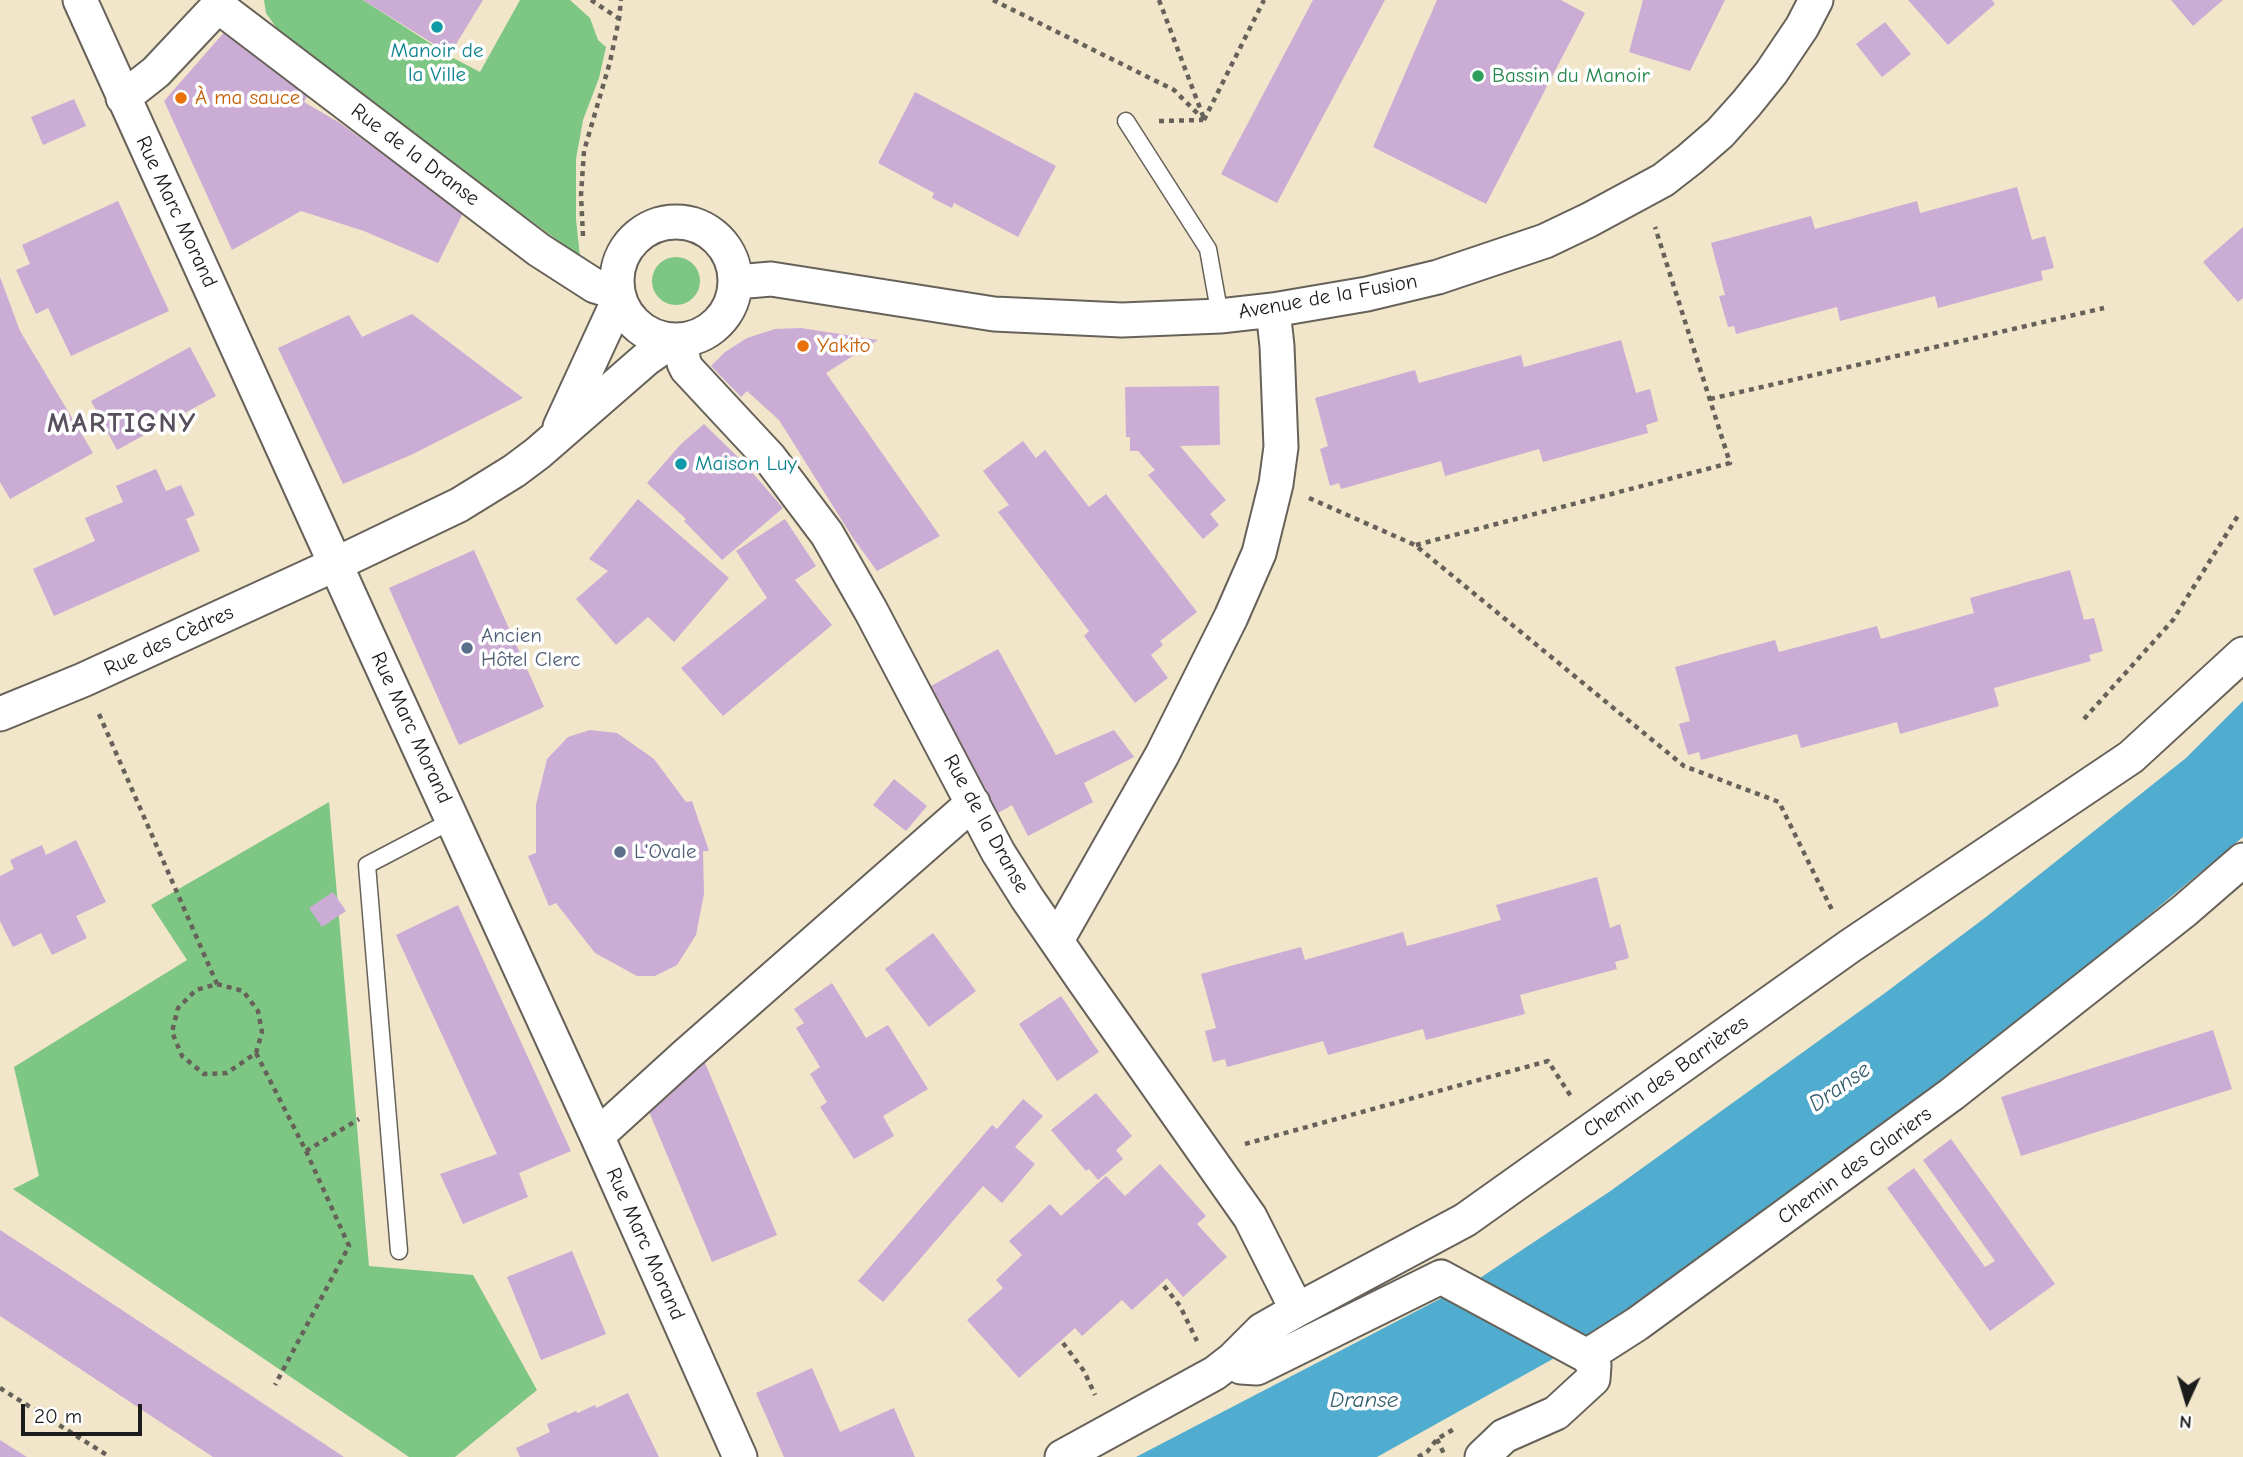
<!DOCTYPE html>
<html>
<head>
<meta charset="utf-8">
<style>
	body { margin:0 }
	#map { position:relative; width:2243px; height:1457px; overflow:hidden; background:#f1e5ca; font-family:"Comic Neue",sans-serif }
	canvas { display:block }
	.north { position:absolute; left:2152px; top:1366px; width:70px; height:70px; -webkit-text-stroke:5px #fff; paint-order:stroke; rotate:184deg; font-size:19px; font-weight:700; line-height:28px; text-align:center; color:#1c1c1c }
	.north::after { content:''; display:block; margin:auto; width:24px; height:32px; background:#1c1c1c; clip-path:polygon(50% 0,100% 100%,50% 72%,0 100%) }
	.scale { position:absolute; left:21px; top:1404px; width:121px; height:32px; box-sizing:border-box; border:4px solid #1c1c1c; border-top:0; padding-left:9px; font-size:21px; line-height:24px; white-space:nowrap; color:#1c1c1c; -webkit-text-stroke:5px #fff; paint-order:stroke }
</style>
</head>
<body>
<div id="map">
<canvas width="2243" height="1457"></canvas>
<div class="north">N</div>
<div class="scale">20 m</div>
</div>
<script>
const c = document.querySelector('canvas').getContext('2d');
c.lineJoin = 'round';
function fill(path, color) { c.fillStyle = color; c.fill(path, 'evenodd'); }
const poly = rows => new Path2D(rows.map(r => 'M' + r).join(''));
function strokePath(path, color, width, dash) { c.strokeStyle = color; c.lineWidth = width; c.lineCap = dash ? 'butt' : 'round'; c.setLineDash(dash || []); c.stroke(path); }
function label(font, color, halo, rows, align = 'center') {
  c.font = font + ' "Comic Neue",sans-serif'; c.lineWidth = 7; c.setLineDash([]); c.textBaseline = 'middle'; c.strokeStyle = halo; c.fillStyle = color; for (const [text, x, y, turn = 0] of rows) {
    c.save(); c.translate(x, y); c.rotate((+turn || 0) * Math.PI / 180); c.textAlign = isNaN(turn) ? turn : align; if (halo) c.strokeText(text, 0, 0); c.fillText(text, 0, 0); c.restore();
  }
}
const green = poly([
	[264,0,363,0,453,58,480,72,520,0,570,0,590,18,598,40,606,47,599,78,583,120,576,159,576,219,580,257,282,36,266,13],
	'652 281a24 24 0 1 1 48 0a24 24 0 1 1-48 0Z',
	[329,802,369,1266,473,1275,537,1390,455,1457,409,1457,13,1189,39,1176,14,1067,187,960,151,905]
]);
const water = poly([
	[2243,701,2243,837,2026,1017,1918,1103,1606,1326,1551,1360,1377,1457,1136,1457,1480,1278,1609,1192,1885,993,1986,917,2186,758]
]);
const building = poly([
	[363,0,483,0,450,54],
	[1313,0,1385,0,1277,203,1221,174],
	[1437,0,1561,0,1585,13,1486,204,1373,147],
	[1643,0,1725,0,1690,71,1629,52],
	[1908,0,1992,0,1995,4,1948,45],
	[2171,0,2223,0,2193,26],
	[1885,22,1911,54,1882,77,1856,44],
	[227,29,311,88,304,102,340,123,463,213,438,263,364,231,301,211,232,250,164,101],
	[915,92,1056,166,1018,237,954,203,952,208,932,198,934,193,878,163],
	[74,99,86,126,43,145,31,117],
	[2017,187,2032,240,2045,236,2054,268,2041,271,2043,280,1938,308,1935,296,1840,321,1837,307,1736,334,1734,326,1728,327,1719,296,1725,295,1711,243,1811,216,1815,229,1917,201,1920,213],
	[118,201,169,311,71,356,48,308,36,314,16,270,30,264,22,245],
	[2243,227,2243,298,2238,302,2203,262],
	[0,277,20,331,93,453,10,499,0,482],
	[412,314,523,398,413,454,343,484,278,348,349,315,362,337],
	[801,328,878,340,826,373,940,536,877,571,853,538,779,420,747,391,741,397,711,366,725,352,747,338,775,329],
	[1621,340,1636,393,1650,389,1658,421,1646,425,1648,433,1543,462,1539,449,1445,476,1441,461,1341,489,1339,483,1330,486,1320,449,1328,446,1315,398,1415,370,1419,383,1521,355,1524,367],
	[190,347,216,396,117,450,91,401],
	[1219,386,1220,445,1180,446,1226,500,1210,514,1219,525,1203,539,1148,475,1155,470,1138,451,1130,451,1130,437,1126,437,1125,387],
	[704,424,744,463,783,508,722,560,684,521,686,519,647,483,680,445],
	[1023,441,1036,458,1045,450,1089,507,1106,494,1197,612,1160,641,1163,645,1151,655,1168,678,1135,703,1084,636,1089,631,998,512,1009,505,983,471],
	[156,469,166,491,181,485,195,515,186,519,200,551,54,616,33,569,95,541,85,518,123,502,116,486],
	[638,499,729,578,674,642,648,617,616,645,576,599,608,571,589,559],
	[785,519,816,566,795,580,832,625,723,716,681,668,767,598,736,551],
	[474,550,544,707,459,745,389,588],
	[2070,570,2084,620,2094,618,2103,651,2089,655,2091,661,1994,688,1999,706,1900,734,1897,722,1801,748,1797,734,1701,760,1699,752,1688,755,1679,724,1690,721,1675,667,1775,640,1779,652,1877,626,1881,639,1974,613,1970,598],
	[998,649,1056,755,1114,730,1134,757,1084,783,1093,802,1028,836,1012,805,998,813,931,686],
	[590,730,617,733,654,759,686,802,692,801,709,851,703,851,704,894,696,935,677,965,655,976,637,976,595,953,556,903,549,906,528,856,536,853,536,805,547,759,568,737],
	[894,779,927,806,906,831,873,805],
	[76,840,106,902,76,916,87,938,52,955,41,933,13,947,0,921,0,876,14,869,10,860,42,845,46,855],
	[1597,877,1610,928,1620,924,1629,958,1615,962,1617,969,1520,995,1525,1014,1426,1040,1423,1029,1328,1055,1323,1041,1227,1067,1225,1059,1213,1062,1205,1031,1216,1028,1201,974,1301,947,1305,960,1403,932,1407,946,1501,920,1496,905],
	[333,892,346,911,322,927,309,908],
	[458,905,571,1151,519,1173,528,1197,463,1224,440,1174,497,1154,396,935],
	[933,933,976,991,929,1027,885,969],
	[832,983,866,1038,888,1025,928,1089,883,1116,894,1136,854,1159,820,1107,827,1102,810,1074,820,1067,796,1028,804,1023,794,1009],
	[1061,996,1099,1052,1057,1081,1019,1024],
	[2213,1030,2232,1089,2021,1156,2001,1097],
	[703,1058,777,1235,712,1262,647,1107],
	[1096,1093,1132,1136,1116,1150,1123,1159,1098,1180,1089,1169,1086,1171,1051,1130],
	[1023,1099,1043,1116,1015,1147,1035,1164,1002,1203,983,1186,883,1302,858,1281,992,1125,997,1129],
	[1951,1139,2055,1284,1990,1331,1887,1188,1914,1168,1985,1267,1995,1261,1923,1160],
	[1160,1164,1206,1216,1197,1224,1227,1257,1183,1297,1167,1278,1132,1310,1122,1300,1082,1336,1075,1328,1019,1378,967,1320,1003,1288,996,1280,1022,1255,1009,1241,1050,1204,1061,1216,1106,1176,1125,1196],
	[0,1230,63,1271,344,1457,213,1457,23,1331,0,1316],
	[572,1251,606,1334,541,1360,507,1277],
	[812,1368,840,1432,894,1408,915,1457,784,1457,756,1393],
	[628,1393,659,1457,520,1457,516,1448,550,1432,547,1424,576,1411,578,1413,595,1405,596,1408],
	[0,1440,27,1457,0,1457]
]);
const path = poly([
	[591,0,618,18],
	[993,0,1174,90,1204,120],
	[1159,0,1203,116],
	[1204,120,1264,0],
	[1159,121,1203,120],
	[583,236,581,195,584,151,610,62,619,19,621,0],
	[1710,399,2104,308],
	[1309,498,1415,545,1684,766,1779,802,1833,912],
	[1416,545,1730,463,1655,227],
	[99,714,217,984],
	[2084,719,2173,620,2239,514],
	[217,984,243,991,258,1011,262,1032,256,1053,227,1073,204,1074,182,1056,172,1032,178,1008,196,990,217,984],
	[256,1053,306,1151,349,1246,275,1385],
	[1245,1144,1548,1061,1572,1098],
	[306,1151,359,1119],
	[1164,1286,1180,1306,1197,1341],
	[1063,1343,1084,1371,1095,1395],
	[0,1388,110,1457],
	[1437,1439,1444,1454],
	[1418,1457,1427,1452,1437,1439,1454,1429]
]);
const lane = poly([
	[1126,121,1208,249,1220,316],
	[399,1251,367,865,453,820]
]);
const street = poly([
	[80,0,368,636,597,1136,740,1457],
	[218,6,539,250,595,286,618,293],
	[123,98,156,72,218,6,221,0],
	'617 281a59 59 0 1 1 118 0a59 59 0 1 1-118 0Z',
	[736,282,771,279,994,314,1122,320,1220,316,1273,310,1367,294,1438,277,1545,241,1589,220,1663,180,1690,159,1720,133,1746,104,1771,73,1802,27,1816,0],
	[680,340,684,363,687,369,769,457,827,534,871,611,998,852,1027,898,1084,981,1250,1217,1297,1310],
	[560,427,619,299],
	[0,714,83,680,336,564,459,505,514,471,538,453,646,359,672,341],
	[1057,940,1162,755,1231,617,1259,553,1276,484,1281,447,1277,346,1273,310],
	[597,1136,686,1055,973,803],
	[1587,1356,1637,1324,1952,1094,2184,911,2243,860],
	[1233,1359,1241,1367,1257,1368,1441,1277,1587,1356,1594,1365,1593,1379,1556,1413,1504,1436,1482,1457],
	[1062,1457,1215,1373,1233,1359,1262,1330,1297,1310,1465,1220,1850,946,2131,757,2243,654]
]);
const markers = [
	[437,27,7,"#0f9aa8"],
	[1478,76,7,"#2e9e5b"],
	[181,98,7,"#e8710a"],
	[803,346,7,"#e8710a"],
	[681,464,7,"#0f9aa8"],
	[467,648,7,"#5c6f8a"],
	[620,852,7,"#5c6f8a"]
];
const cultureNames = [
	["Manoir de",437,51],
	["la Ville",437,75],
	["Maison Luy",695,464,"left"]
];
const leisureNames = [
	["Bassin du Manoir",1492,76]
];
const foodNames = [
	["À ma sauce",195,98],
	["Yakito",817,346]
];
const streetNames = [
	["Rue de la Dranse",415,155,37],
	["Rue Marc Morand",176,212,65],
	["Avenue de la Fusion",1328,297,-10],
	["Rue des Cèdres",169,641,-25],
	["Rue Marc Morand",411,728,65],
	["Rue de la Dranse",986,824,61],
	["Chemin des Barrières",1666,1077,-35],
	["Chemin des Glariers",1855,1166,-36],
	["Rue Marc Morand",645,1244,66]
];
const serviceNames = [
	["Ancien",481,636],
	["Hôtel Clerc",481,660],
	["L'Ovale",634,852]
];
const waterNames = [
	["Dranse",1840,1087,-35],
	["Dranse",1364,1400]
];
const districtNames = [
	["MARTIGNY",122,424]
];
fill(green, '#7ec683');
fill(water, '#51adcf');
fill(building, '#cbacd5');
strokePath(lane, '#676259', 19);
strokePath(street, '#676259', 37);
strokePath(path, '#676259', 4.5, [5, 5]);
strokePath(lane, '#fff', 16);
strokePath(street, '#fff', 33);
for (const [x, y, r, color] of markers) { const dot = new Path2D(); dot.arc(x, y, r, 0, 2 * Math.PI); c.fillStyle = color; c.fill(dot); strokePath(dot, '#fff', 2.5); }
label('21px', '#0d838f', '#fff', cultureNames);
label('21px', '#27864d', '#fff', leisureNames, 'left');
label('21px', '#c56008', '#fff', foodNames, 'left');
label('21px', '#1c1c1c', '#fff', streetNames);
label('21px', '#4e5e75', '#fff', serviceNames, 'left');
label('italic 23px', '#345d6d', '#fff', waterNames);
c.letterSpacing = '2px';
label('bold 28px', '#594e5d', '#fff', districtNames);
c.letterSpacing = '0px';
</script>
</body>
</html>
